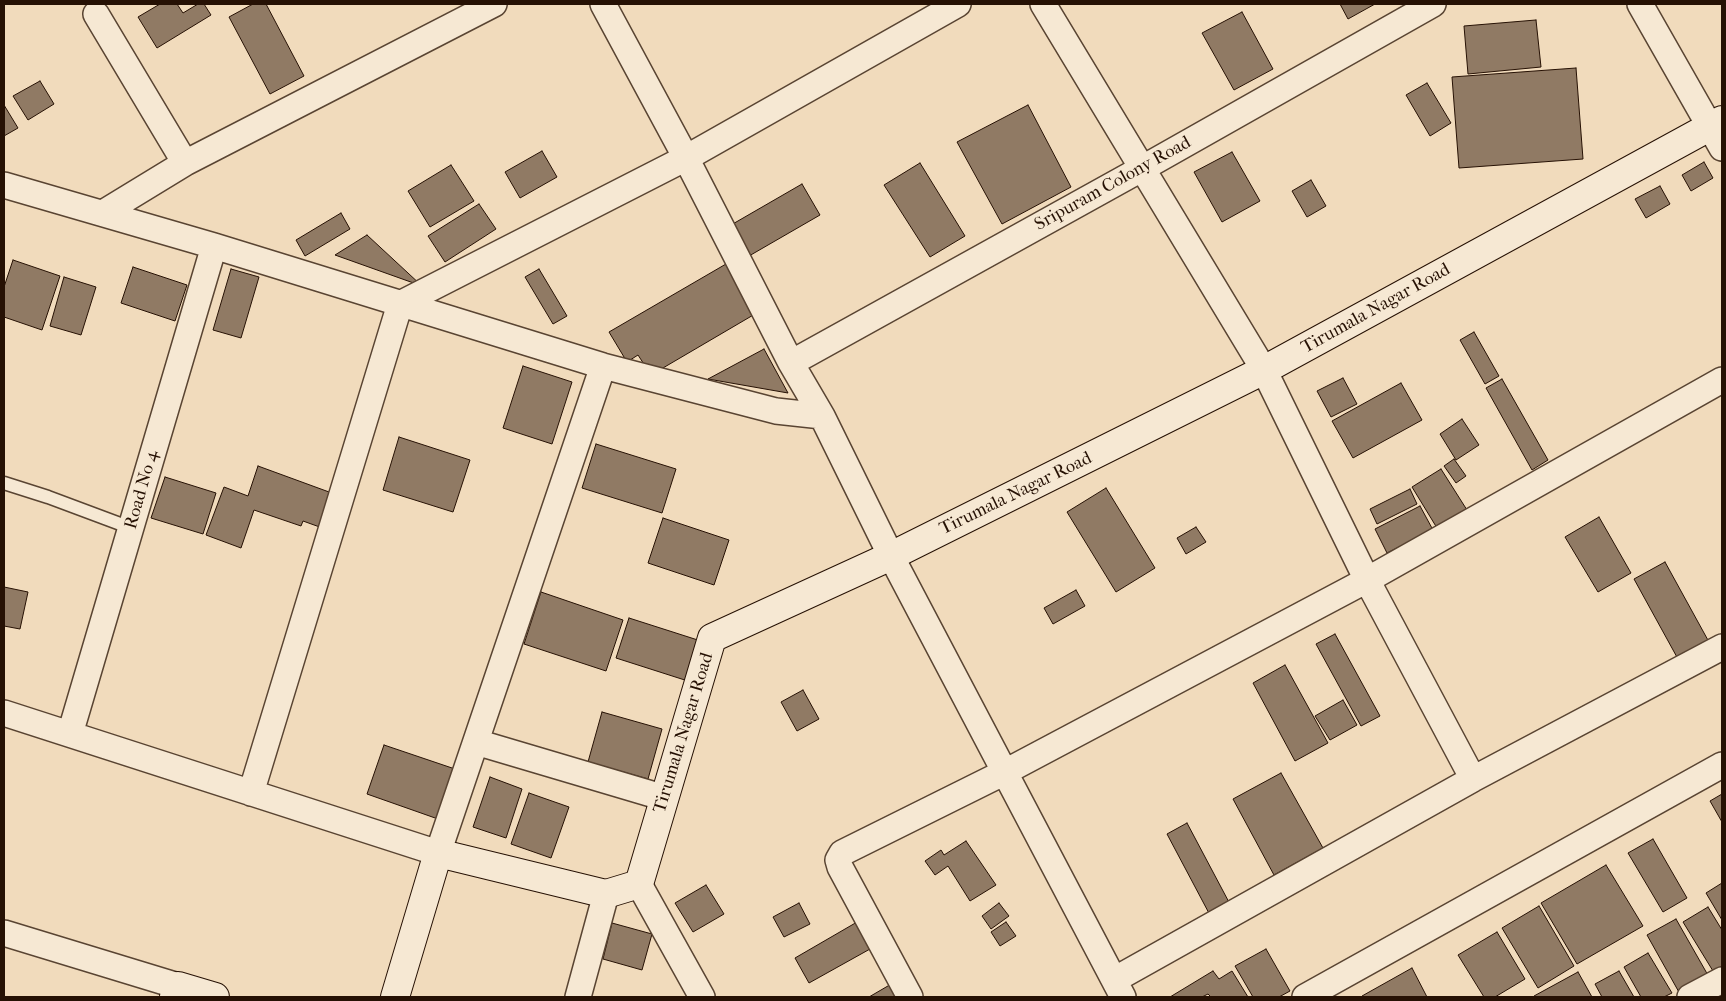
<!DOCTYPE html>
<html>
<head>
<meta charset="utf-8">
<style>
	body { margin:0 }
	#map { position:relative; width:1726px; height:1001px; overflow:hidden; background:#f1dbbc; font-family:"IM FELL French Canon",serif }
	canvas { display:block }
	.frame { position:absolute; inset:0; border:5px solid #261104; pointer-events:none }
</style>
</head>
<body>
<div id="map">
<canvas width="1726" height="1001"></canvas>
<div class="frame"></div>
</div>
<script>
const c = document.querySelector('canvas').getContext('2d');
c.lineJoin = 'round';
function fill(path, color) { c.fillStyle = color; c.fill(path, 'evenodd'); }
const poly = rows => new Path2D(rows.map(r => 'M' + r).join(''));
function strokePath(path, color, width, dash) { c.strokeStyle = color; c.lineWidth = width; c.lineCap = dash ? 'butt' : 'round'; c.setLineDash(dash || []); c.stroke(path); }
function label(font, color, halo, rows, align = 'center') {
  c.font = font + ' "IM FELL French Canon",serif'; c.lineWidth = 4; c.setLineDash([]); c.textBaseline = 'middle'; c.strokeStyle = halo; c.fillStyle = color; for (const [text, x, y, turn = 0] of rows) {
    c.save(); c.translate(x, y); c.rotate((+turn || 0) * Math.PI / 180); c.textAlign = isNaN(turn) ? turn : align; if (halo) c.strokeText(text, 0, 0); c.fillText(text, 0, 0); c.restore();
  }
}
const building = poly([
	[160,4,177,4,183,13,198,4,204,4,211,15,157,48,138,17,160,4],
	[253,4,266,4,304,76,270,94,229,17,253,4],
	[1340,4,1375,4,1348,19,1340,4],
	[1242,12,1273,69,1234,90,1202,33,1242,12],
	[1536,20,1541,67,1468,74,1464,26,1536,20],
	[1576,68,1583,159,1459,168,1452,77,1576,68],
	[40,81,54,104,28,120,13,96,40,81],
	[1427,83,1451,123,1430,136,1406,95,1427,83],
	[4,105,18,128,4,136,4,105],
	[1028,105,1071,187,1002,224,957,142,1028,105],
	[542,151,557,177,520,198,505,172,542,151],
	[1232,152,1260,201,1222,222,1194,172,1232,152],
	[1704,162,1713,178,1691,191,1682,175,1704,162],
	[920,163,965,236,930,257,884,185,920,163],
	[451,165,474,201,430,227,408,191,451,165],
	[1311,180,1326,206,1307,217,1292,191,1311,180],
	[802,184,820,215,749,256,731,225,802,184],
	[1660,186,1670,204,1646,218,1635,199,1660,186],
	[479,204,496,229,445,262,428,236,479,204],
	[341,213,350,229,305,256,296,240,341,213],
	[367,235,422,286,335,255,367,235],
	[13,260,60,276,42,330,4,317,4,287,13,260],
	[726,264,755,314,651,375,638,355,627,362,609,332,726,264],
	[133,267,187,285,175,321,121,303,133,267],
	[231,269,259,277,241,338,213,330,231,269],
	[539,269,567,316,553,324,525,277,539,269],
	[64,277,96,287,81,335,50,326,64,277],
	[1474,332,1499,376,1485,384,1460,340,1474,332],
	[764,349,788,393,708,379,764,349],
	[523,366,572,382,552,444,503,428,523,366],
	[1343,378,1357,404,1331,417,1317,391,1343,378],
	[1502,379,1548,460,1532,470,1486,388,1502,379],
	[1401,383,1422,420,1353,458,1332,421,1401,383],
	[1462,419,1479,445,1456,460,1440,434,1462,419],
	[399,437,470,460,453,512,383,490,399,437],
	[596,444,676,469,662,513,582,488,596,444],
	[1454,459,1466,476,1456,483,1444,466,1454,459],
	[258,466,340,496,328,530,303,521,301,526,254,510,241,548,206,535,224,487,248,496,258,466],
	[1441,469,1467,510,1437,528,1412,487,1441,469],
	[165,477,216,493,203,534,151,518,165,477],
	[1106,488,1155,568,1116,592,1067,512,1106,488],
	[1410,489,1417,504,1377,524,1370,509,1410,489],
	[1420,506,1433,530,1387,553,1375,529,1420,506],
	[1599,517,1631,573,1598,592,1565,537,1599,517],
	[663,518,729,540,714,585,648,563,663,518],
	[1196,527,1206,542,1186,554,1177,538,1196,527],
	[1665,562,1709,642,1678,659,1634,579,1665,562],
	[4,587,28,592,20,629,4,626,4,587],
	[1076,590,1085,606,1053,624,1044,608,1076,590],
	[541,592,623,620,606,671,524,644,541,592],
	[629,618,704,642,691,682,616,658,629,618],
	[1335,634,1380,716,1361,726,1316,644,1335,634],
	[1285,665,1328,743,1295,761,1253,683,1285,665],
	[803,690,819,719,797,731,781,702,803,690],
	[1343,700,1357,725,1330,740,1315,716,1343,700],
	[602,712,662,729,648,779,588,762,602,712],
	[384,745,455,769,438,819,367,794,384,745],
	[1281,773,1323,848,1274,875,1233,799,1281,773],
	[490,777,522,789,506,838,473,827,490,777],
	[529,793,569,807,551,858,511,844,529,793],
	[1722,794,1722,822,1710,801,1722,794],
	[1187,823,1231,906,1211,917,1167,834,1187,823],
	[1653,839,1687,898,1663,912,1628,853,1653,839],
	[966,841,996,885,970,901,948,866,935,875,925,861,941,850,944,855,966,841],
	[1606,865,1643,926,1577,964,1541,903,1606,865],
	[1722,883,1722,920,1706,893,1722,883],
	[706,885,724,914,693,932,675,903,706,885],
	[799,903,810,924,784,937,773,917,799,903],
	[999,903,1009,916,991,929,982,916,999,903],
	[1539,906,1574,966,1538,988,1502,928,1539,906],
	[1708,907,1722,930,1722,966,1713,971,1683,922,1708,907],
	[864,918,879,944,809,983,795,958,864,918],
	[1676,919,1709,977,1680,994,1647,935,1676,919],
	[1006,922,1016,936,1000,946,991,932,1006,922],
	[612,923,652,934,642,970,603,959,612,923],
	[1497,932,1525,979,1495,997,1484,997,1458,955,1497,932],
	[1266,949,1290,991,1279,997,1253,997,1235,966,1266,949],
	[1648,953,1672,993,1664,997,1641,997,1624,967,1648,953],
	[1412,968,1427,997,1363,997,1362,996,1412,968],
	[1213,971,1219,979,1232,971,1248,997,1211,997,1208,994,1202,997,1170,997,1213,971],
	[1619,971,1634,997,1602,997,1595,984,1619,971],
	[1578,972,1592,997,1535,997,1534,996,1578,972],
	[893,983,901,997,869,997,893,983]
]);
const lane = poly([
	[4,483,48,497,131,528]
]);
const street = poly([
	[603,4,686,158,791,363,822,416,891,556,1123,997],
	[1043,4,1264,370,1367,580,1473,779],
	[1640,4,1722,148],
	[96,14,185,163],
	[4,185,214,246,603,366,776,411,822,416],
	[103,213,185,163,494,4],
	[791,363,1143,168,1433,4],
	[4,713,438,853,603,366],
	[70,734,214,246],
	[476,742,665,798],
	[251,793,400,304,686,158,958,4],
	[639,884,702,997],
	[4,933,178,986],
	[1114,980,1473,779,1722,647],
	[578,997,606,894],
	[910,997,840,867,838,860,842,853,1005,772,1367,580,1722,380],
	[1305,997,1722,765],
	[1690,997,1722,980]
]);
const secondary = poly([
	[174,997,178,986,215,997],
	[395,997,438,853,606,894,639,884,712,638,891,556,1264,370,1722,120]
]);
const streetNames = [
	["Sripuram Colony Road",1113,184,-29],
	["Tirumala Nagar Road",1376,309,-29],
	["Road No 4",142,490,-74],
	["Tirumala Nagar Road",1016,494,-26],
	["Tirumala Nagar Road",684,733,-73]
];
fill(building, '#907a64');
strokePath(building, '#261104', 1);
strokePath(lane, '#594432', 15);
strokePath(street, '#594432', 28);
strokePath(secondary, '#261104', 30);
strokePath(lane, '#f6e8d3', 12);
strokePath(street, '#f6e8d3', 25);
strokePath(secondary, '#f6e8d3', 28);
label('18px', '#261104', '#f6e8d3', streetNames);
</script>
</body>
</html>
